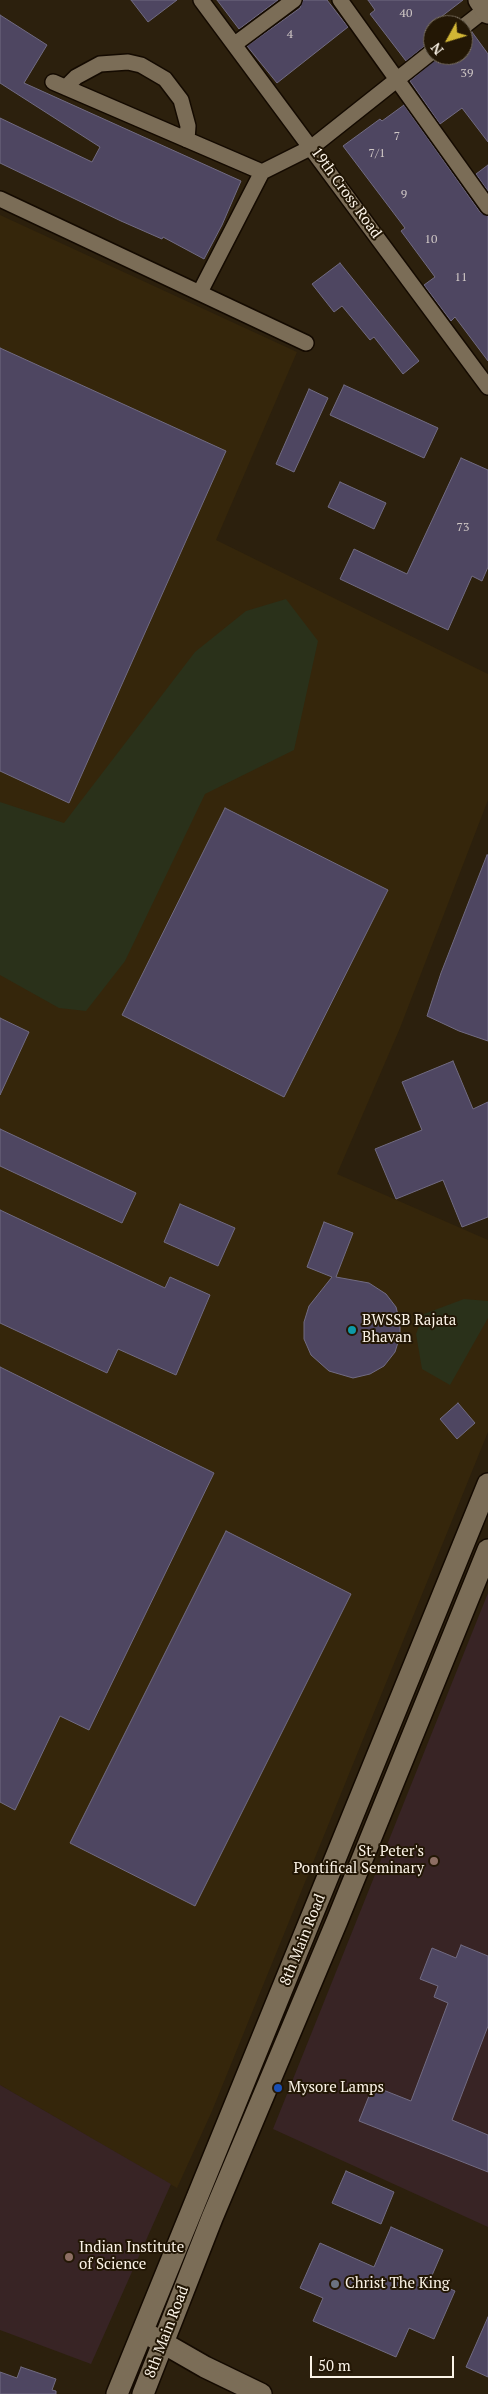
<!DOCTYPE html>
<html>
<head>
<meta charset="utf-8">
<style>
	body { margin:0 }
	#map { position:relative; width:488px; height:2394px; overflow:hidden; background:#2c200d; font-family:"PT Serif",serif }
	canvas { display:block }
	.north { position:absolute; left:423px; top:15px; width:50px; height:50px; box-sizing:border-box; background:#231705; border:1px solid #796f5f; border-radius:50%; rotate:231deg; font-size:14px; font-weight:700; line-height:20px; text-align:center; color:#fbf3e7 }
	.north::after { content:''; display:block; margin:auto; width:18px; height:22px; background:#d2b635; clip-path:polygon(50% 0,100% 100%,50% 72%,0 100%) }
	.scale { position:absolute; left:310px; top:2356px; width:144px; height:22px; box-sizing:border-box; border:2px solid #fbf3e7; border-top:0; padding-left:6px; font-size:15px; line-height:18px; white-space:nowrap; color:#fbf3e7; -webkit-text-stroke:4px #231705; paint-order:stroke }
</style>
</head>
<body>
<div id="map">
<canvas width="488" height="2394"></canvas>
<div class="north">N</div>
<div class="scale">50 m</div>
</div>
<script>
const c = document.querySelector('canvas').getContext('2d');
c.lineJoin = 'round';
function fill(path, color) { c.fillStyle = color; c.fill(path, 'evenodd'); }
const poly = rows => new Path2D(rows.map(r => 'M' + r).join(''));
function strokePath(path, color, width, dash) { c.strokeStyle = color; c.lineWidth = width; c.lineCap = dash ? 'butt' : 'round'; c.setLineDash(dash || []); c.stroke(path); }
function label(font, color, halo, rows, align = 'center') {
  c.font = font + ' "PT Serif",serif'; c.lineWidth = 4; c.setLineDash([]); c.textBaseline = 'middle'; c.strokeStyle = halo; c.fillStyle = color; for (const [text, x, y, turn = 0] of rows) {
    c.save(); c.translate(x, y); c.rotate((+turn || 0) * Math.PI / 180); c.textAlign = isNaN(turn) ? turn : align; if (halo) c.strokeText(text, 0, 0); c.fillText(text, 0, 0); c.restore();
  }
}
const built = poly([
	[0,215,297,352,216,540,488,674,488,800,400,1028,337,1174,488,1240,488,1432,212,2111,177,2188,0,2085]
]);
const education = poly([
	[488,1593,488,2227,273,2129],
	[0,2085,171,2184,91,2364,0,2330]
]);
const green = poly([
	[286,599,318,641,294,750,205,794,125,961,86,1011,59,1008,0,975,0,802,64,823,195,652,246,611],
	[464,1299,488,1301,488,1318,450,1385,422,1369,416,1334,424,1314]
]);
const building = poly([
	[131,0,177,0,148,22,131,0],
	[217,0,278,0,239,29,217,0],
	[303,0,327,0,348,27,277,83,247,46,300,8,303,0],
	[368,0,463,0,433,23,433,42,427,44,406,61,370,14,375,10,368,0],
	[0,15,47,45,24,83,241,181,222,225,204,259,163,237,162,239,121,221,0,163,0,118,92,162,100,147,0,83,0,15],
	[472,32,488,54,488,142,462,108,440,124,410,81,441,55,463,55,463,36,472,32],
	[404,105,480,212,488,216,488,361,455,317,451,321,424,285,435,277,401,231,405,228,343,146,380,119,382,121,404,105],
	[488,165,488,191,476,174,488,165],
	[340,263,419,361,403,374,374,337,370,340,342,306,334,312,312,284,340,263],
	[0,348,226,451,69,803,0,771,0,348],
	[344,385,438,428,424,458,330,415,344,385],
	[309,389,328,398,294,472,276,464,309,389],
	[461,458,488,470,488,567,482,581,472,576,448,630,340,579,354,549,407,574,461,458],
	[340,482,386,503,374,529,328,507,340,482],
	[225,808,388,890,284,1097,122,1015,225,808],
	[487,855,488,855,488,1041,459,1031,427,1016,441,973,487,855],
	[0,1018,29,1032,0,1095,0,1018],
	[453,1061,473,1109,488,1102,488,1217,462,1227,443,1180,396,1199,375,1149,422,1130,402,1082,453,1061],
	[0,1129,136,1193,122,1223,0,1166,0,1129],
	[180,1204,235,1228,218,1266,164,1242,180,1204],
	[0,1210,165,1288,170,1277,210,1295,176,1375,118,1349,107,1373,0,1323,0,1210],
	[324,1222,353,1233,336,1277,369,1283,386,1294,396,1307,400,1323,400,1336,395,1352,384,1366,370,1374,353,1378,329,1371,311,1355,304,1339,304,1322,309,1306,332,1277,307,1267,324,1222],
	[0,1367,214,1473,89,1730,60,1716,15,1810,0,1802,0,1367],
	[458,1403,475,1423,457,1439,440,1419,458,1403],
	[226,1531,351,1594,195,1906,70,1843,226,1531],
	[461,1945,488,1956,488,2026,452,2120,488,2135,488,2172,359,2121,373,2086,411,2101,448,2003,434,1997,438,1986,420,1979,432,1948,456,1958,461,1945],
	[346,2171,394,2192,381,2224,332,2203,346,2171],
	[391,2227,443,2250,430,2280,455,2291,434,2339,409,2328,396,2357,313,2321,323,2298,300,2288,320,2243,374,2267,391,2227],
	[488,2317,488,2377,466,2367,488,2317],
	[21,2367,56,2379,52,2390,56,2391,56,2394,0,2394,0,2372,17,2378,21,2367]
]);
const street = poly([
	[201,0,488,387],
	[340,0,488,207],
	[463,27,486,9],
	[235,44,294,0],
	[53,82,262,172],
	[66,87,76,77,100,64,128,62,141,65,165,79,181,100,188,126,187,140],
	[0,199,306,343],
	[200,292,262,172,312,147,433,51]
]);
const secondary = poly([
	[479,0,488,13],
	[151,2336,205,2367,261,2394],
	[117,2394,488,1484],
	[143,2394,212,2218,337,1921,488,1550]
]);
const markers = [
	[352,1330,5,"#0f9aa8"],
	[434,1861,5,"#8d6e63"],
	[278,2088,5,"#1a4fb4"],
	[69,2257,5,"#8d6e63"],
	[335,2284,5,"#6b7280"]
];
const numberNames = [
	["40",406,14],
	["4",290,35],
	["39",467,74],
	["7",397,137],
	["7/1",377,154],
	["9",404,195],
	["10",431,240],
	["11",461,278],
	["73",463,528]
];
const streetNames = [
	["19th Cross Road",346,193,54],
	["8th Main Road",303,1940,-68],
	["8th Main Road",167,2332,-69]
];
const poiNames = [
	["BWSSB Rajata",362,1321],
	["Bhavan",362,1338],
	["St. Peter's",424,1852,"right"],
	["Pontifical Seminary",424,1869,"right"],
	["Mysore Lamps",288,2088],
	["Indian Institute",79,2248],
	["of Science",79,2265],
	["Christ The King",345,2284]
];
fill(built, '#35260b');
fill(education, '#382425');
fill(green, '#2a311a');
fill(building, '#4e4661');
strokePath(building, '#716b82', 1);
strokePath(street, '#140a00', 18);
strokePath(secondary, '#140a00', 24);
strokePath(street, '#7b6d57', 15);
strokePath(secondary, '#7b6d57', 21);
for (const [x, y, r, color] of markers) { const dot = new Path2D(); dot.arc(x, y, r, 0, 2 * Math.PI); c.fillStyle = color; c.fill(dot); strokePath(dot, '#231705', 2); }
label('12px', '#d0c8c6', null, numberNames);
label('15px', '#fbf3e7', '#231705', streetNames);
label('15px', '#fbf3e7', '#231705', poiNames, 'left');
</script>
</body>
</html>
